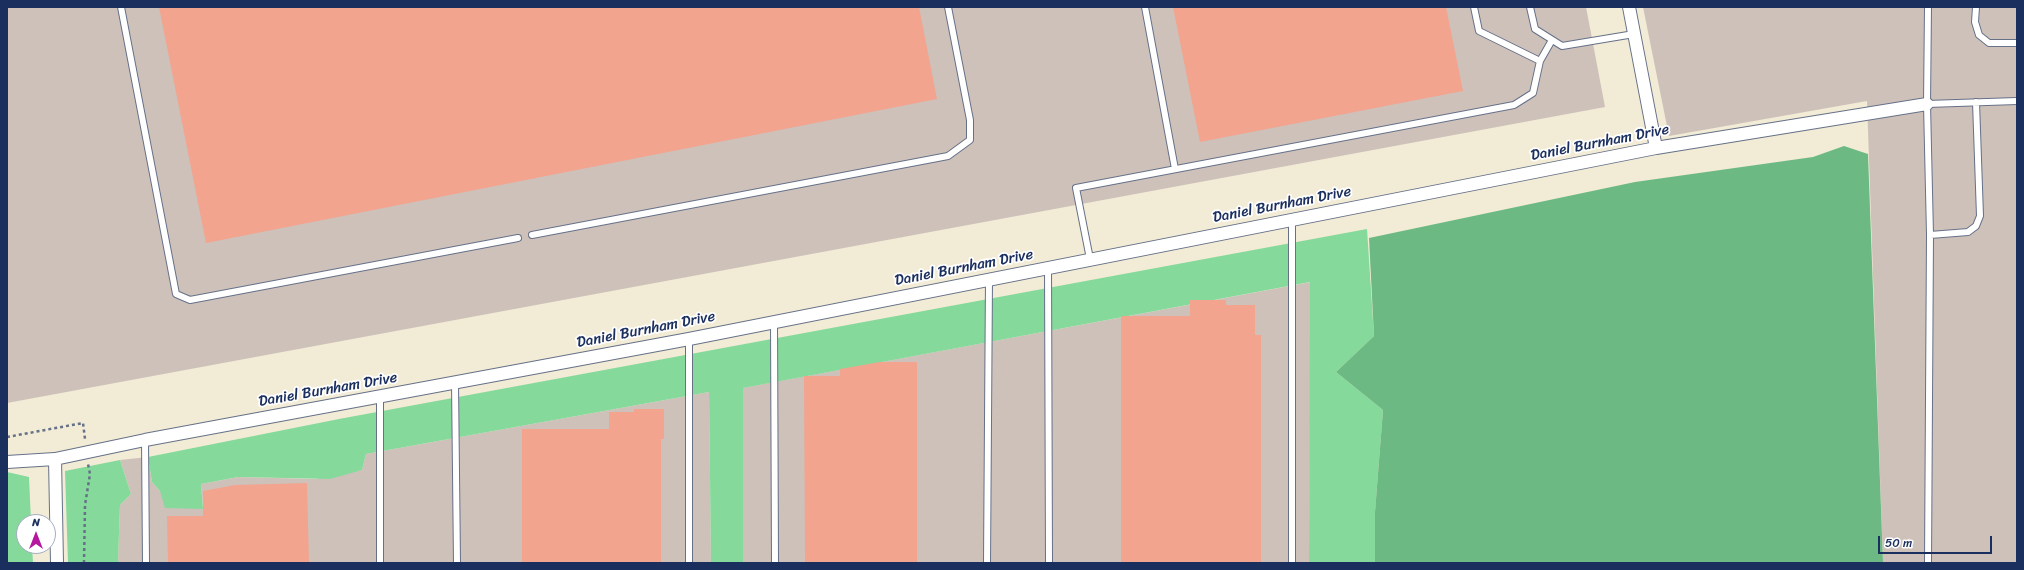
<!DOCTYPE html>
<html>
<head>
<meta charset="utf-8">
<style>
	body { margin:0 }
	#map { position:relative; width:2024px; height:570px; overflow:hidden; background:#f2ebd5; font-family:Sriracha,sans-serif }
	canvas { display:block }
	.frame { position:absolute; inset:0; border:8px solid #1b2f5e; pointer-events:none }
	.north { position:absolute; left:16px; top:514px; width:40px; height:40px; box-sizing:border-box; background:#fff; border:1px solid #a4acbf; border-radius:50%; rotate:0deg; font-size:11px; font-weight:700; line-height:16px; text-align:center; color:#1b2f5e }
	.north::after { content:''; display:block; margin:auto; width:14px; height:18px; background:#b5179e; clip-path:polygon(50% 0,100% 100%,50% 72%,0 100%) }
	.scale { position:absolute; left:1878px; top:536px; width:114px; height:18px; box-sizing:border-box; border:2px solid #1b2f5e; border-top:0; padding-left:5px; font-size:12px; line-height:14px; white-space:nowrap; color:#1b2f5e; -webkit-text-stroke:3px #fff; paint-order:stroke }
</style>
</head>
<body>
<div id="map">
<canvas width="2024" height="570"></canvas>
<div class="frame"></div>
<div class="north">N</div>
<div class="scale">50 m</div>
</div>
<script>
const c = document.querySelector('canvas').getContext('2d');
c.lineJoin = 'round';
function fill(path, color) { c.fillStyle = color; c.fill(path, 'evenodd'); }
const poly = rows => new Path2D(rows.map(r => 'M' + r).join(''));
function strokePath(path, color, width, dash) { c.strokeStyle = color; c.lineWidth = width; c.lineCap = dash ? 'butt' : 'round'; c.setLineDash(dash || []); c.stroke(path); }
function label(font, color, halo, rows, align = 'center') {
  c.font = font + ' Sriracha,sans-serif'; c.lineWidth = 3.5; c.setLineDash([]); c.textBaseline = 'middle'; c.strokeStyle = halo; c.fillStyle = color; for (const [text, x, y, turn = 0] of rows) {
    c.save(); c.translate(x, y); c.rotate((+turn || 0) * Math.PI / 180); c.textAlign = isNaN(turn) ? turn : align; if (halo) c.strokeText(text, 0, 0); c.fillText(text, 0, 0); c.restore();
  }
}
const industrial = poly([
	[7,7,1586,7,1605,107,7,403],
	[1643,7,2017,7,2017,563,1883,563,1867,101,1669,136],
	[1311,282,1309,563,743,563,742,388],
	[709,392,711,563,122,563,118,561,120,505,131,494,120,460,148,457,152,482,160,491,203,508,201,484,238,477,316,479,362,470,366,454]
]);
const green = poly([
	[1367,229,1374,336,1336,372,1383,410,1375,512,1375,563,1309,563,1310,282,743,388,743,563,711,563,709,392,366,454,362,470,330,479,238,477,201,484,203,509,165,508,160,491,152,482,148,457,339,419],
	[120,460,131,494,120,505,118,561,122,563,68,563,65,471],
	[7,472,29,477,31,522,24,522,24,546,32,546,33,563,7,563]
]);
const forest = poly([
	[1844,146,1868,154,1883,563,1375,563,1375,512,1383,410,1336,372,1374,336,1369,238,1635,182,1813,157]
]);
const building = poly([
	[159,7,919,7,937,99,206,243],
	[1173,7,1446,7,1463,91,1200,142],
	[1190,300,1226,300,1226,305,1255,305,1255,335,1261,335,1261,563,1121,563,1121,316,1190,316],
	[880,362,917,362,917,563,805,563,804,376,840,376,840,369],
	[634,409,664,409,664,439,661,439,661,563,522,563,522,429,609,429,609,412,634,412],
	[307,483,309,563,168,563,167,516,203,516,203,491,235,485]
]);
const path = poly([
	[7,437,83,423,85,439],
	[84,563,85,505,90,474,88,464]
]);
const lane = poly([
	[121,7,176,294,190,300,518,238],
	[1145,7,1175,169],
	[1474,7,1479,31,1540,61,1552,40],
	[1530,7,1535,29,1562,46,1634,34],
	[1928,7,1927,104,1930,235,1928,563],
	[1976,7,1975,22,1979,35,1989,43,2017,43],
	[1927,104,2017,101],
	[532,235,948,156,970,140,970,120,948,7],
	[1930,235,1968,232,1976,226,1980,216,1976,102],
	[1090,259,1076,188,1514,105,1533,93,1540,61],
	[1048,267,1049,563],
	[774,322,775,563],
	[455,383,457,563],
	[380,397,380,563],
	[145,440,146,563],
	[689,563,689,339],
	[987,563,989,279],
	[1292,563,1292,219]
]);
const street = poly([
	[1629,7,1656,148],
	[55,459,57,563],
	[7,462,55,459,145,440,689,339,1656,148,1927,104]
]);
const streetNames = [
	["Daniel Burnham Drive",1600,143,-11],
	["Daniel Burnham Drive",1282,205,-11],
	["Daniel Burnham Drive",964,268,-11],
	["Daniel Burnham Drive",646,330,-11],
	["Daniel Burnham Drive",328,390,-10]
];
fill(industrial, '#cec1ba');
fill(green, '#85d99b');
fill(forest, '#6cb983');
fill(building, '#f2a48f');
strokePath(lane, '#667188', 8);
strokePath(street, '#667188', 14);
strokePath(path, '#667188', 2.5, [3, 3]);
strokePath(lane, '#fff', 6);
strokePath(street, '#fff', 12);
label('15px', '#1b2f5e', '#fff', streetNames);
</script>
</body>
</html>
